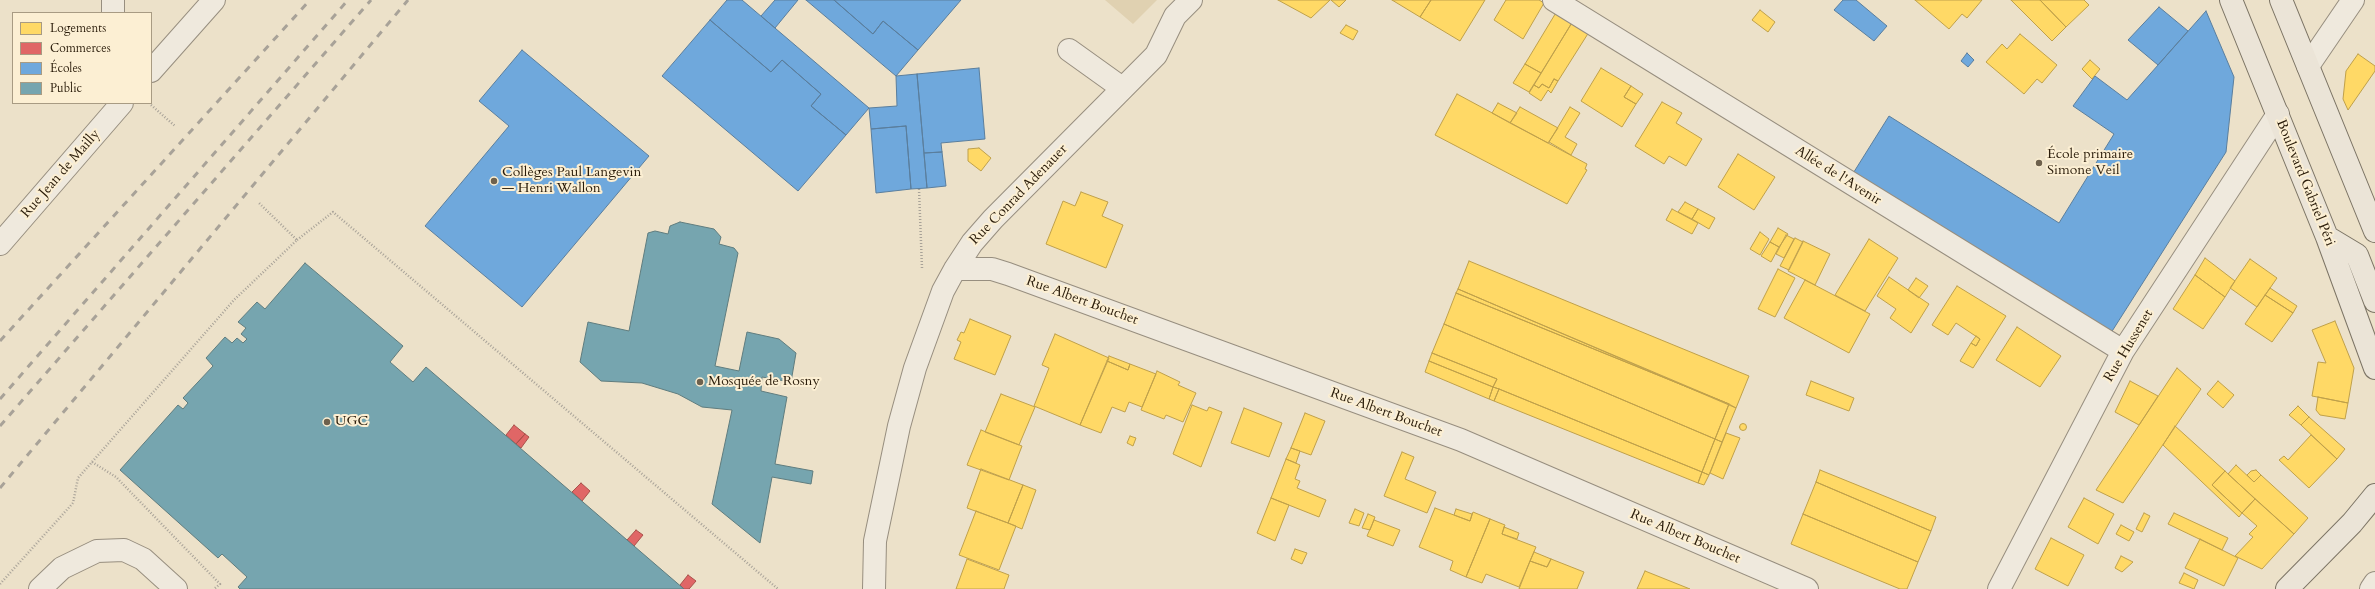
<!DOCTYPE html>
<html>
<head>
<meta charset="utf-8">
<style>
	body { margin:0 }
	#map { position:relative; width:2375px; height:589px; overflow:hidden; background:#ece1c9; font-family:Cardo,serif }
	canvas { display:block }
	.legend { position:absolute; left:12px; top:12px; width:140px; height:92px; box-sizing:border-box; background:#fcefd3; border:1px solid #a89b83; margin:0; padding:5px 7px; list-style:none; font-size:12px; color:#2a1c0a }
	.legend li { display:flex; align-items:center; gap:8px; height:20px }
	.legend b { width:20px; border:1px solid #a89b83 }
</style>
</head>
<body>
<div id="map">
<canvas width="2375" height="589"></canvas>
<ul class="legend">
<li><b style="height:11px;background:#ffd966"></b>Logements</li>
<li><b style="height:11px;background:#e06666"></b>Commerces</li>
<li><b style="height:11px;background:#6fa8dc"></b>Écoles</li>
<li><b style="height:11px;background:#76a5af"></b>Public</li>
</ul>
</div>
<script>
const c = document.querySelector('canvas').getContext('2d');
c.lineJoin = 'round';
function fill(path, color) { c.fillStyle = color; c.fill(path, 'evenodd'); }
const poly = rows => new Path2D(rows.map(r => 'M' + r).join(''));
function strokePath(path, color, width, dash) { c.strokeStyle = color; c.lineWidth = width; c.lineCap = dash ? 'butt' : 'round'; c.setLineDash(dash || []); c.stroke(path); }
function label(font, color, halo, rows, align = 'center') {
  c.font = font + ' Cardo,serif'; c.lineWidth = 4; c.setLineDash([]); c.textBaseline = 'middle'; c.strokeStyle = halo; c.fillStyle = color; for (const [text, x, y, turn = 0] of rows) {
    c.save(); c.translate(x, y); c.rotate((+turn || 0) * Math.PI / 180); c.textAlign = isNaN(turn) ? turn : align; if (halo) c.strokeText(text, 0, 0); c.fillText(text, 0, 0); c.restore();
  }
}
const green = poly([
	[1105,0,1157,0,1133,24]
]);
const homes = poly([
	[1278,0,1330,0,1311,18,1278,0],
	[1331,0,1346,0,1339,7,1331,0],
	[1392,0,1431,0,1420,17,1392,0],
	[1431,0,1485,0,1460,41,1420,17,1431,0],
	[1506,0,1539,0,1544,3,1523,39,1494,20,1506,0],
	[1915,0,1982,0,1967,18,1962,14,1949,29,1915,0],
	[2011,0,2040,0,2066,27,2052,41,2011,0],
	[2040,0,2084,0,2089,5,2066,27,2040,0],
	[1760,10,1775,22,1768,32,1752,20,1760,10],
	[1557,11,1573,21,1541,73,1525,64,1557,11],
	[1573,21,1589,32,1558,81,1554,79,1549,88,1542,84,1539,88,1534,85,1573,21],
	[1346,25,1358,31,1353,40,1340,33,1346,25],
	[2020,34,2057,65,2042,83,2037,79,2024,94,1986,62,2002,44,2007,49,2020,34],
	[2358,54,2375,66,2375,71,2348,110,2343,99,2346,71,2358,54],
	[2090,60,2100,69,2092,79,2082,69,2090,60],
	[1525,64,1541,73,1529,92,1513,83,1525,64],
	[1601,68,1631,86,1624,97,1636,104,1622,127,1581,101,1601,68],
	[1554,79,1558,81,1551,93,1548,90,1541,101,1529,93,1534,85,1539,88,1542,84,1549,88,1554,79],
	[1631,86,1643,94,1636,104,1624,97,1631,86],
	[1457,94,1587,164,1585,169,1587,170,1567,204,1435,135,1457,94],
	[1662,102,1682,113,1676,123,1702,139,1686,166,1669,156,1664,164,1635,146,1662,102],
	[1498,103,1517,113,1510,123,1492,113,1498,103],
	[1520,107,1558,128,1548,143,1510,123,1520,107],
	[1570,107,1580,113,1565,137,1577,144,1571,155,1549,142,1570,107],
	[979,148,991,158,981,171,968,161,968,149,979,148],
	[1738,154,1775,177,1754,210,1718,187,1738,154],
	[1081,192,1108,202,1102,216,1123,225,1106,268,1046,244,1063,201,1075,206,1081,192],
	[1685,202,1698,209,1692,219,1678,212,1685,202],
	[1672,209,1698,223,1692,234,1666,220,1672,209],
	[1698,209,1715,218,1709,229,1692,219,1698,209],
	[1778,228,1788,234,1779,247,1770,242,1778,228],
	[1760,232,1769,239,1760,255,1750,249,1760,232],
	[1786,235,1794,239,1784,258,1776,254,1786,235],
	[1795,238,1803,242,1789,270,1780,266,1795,238],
	[1869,239,1898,258,1865,311,1835,295,1869,239],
	[1803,241,1830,254,1815,285,1788,271,1803,241],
	[1770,242,1779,247,1771,262,1761,256,1770,242],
	[2205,258,2235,281,2225,297,2195,275,2205,258],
	[2250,259,2277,278,2257,307,2230,288,2250,259],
	[1469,261,1749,376,1736,408,1458,289,1469,261],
	[1778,269,1795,278,1775,317,1758,309,1778,269],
	[2195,275,2225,297,2203,329,2173,309,2195,275],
	[1889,277,1929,304,1911,333,1890,318,1896,309,1877,296,1889,277],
	[1916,278,1928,286,1919,298,1908,290,1916,278],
	[1805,280,1870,314,1849,353,1784,318,1805,280],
	[1957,286,2006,316,1973,368,1960,361,1971,343,1976,346,1980,339,1956,323,1948,335,1932,325,1957,286],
	[2270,288,2297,306,2293,313,2265,295,2270,288],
	[1458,289,1507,310,1729,404,1456,293,1458,289],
	[1456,293,1729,404,1715,439,1444,324,1456,293],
	[2265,295,2293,313,2272,342,2245,324,2265,295],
	[970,319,1011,336,995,375,954,359,961,342,957,340,961,332,964,333,970,319],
	[2335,321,2354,368,2348,403,2312,396,2318,362,2326,363,2312,330,2335,321],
	[1444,324,1715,439,1702,472,1499,389,1493,387,1497,379,1432,353,1444,324],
	[2017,327,2061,356,2040,387,1996,360,2017,327],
	[1055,334,1109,358,1080,425,1034,406,1049,368,1042,365,1055,334],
	[1976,336,1980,339,1976,346,1971,343,1976,336],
	[1432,353,1497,379,1493,387,1429,361,1432,353],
	[1109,356,1130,364,1128,370,1107,361,1109,356],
	[1107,361,1128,370,1130,364,1156,374,1142,407,1129,402,1125,412,1112,407,1101,433,1080,425,1107,361],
	[1429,361,1493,387,1489,399,1425,372,1429,361],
	[2177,368,2201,389,2123,503,2096,490,2177,368],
	[1157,371,1180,382,1178,385,1196,393,1183,422,1166,415,1164,419,1141,410,1157,371],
	[1811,381,1854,398,1849,411,1806,395,1811,381],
	[2130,381,2158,396,2139,425,2115,412,2130,381],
	[2218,381,2234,395,2223,408,2207,394,2218,381],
	[1493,387,1499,389,1494,401,1489,399,1493,387],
	[1499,389,1702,472,1698,483,1494,401,1499,389],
	[1001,394,1035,407,1019,445,985,432,1001,394],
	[2318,397,2348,403,2345,419,2320,415,2316,410,2318,397],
	[1729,404,1736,408,1722,442,1715,439,1729,404],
	[1192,405,1207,411,1209,407,1222,412,1201,467,1173,454,1192,405],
	[2298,406,2309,417,2301,425,2289,415,2298,406],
	[1244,408,1282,423,1269,457,1231,443,1244,408],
	[1305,413,1325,421,1311,455,1291,448,1305,413],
	[2309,417,2345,449,2337,459,2301,425,2309,417],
	'1739.5 427a3.5 3.5 0 1 1 7 0a3.5 3.5 0 1 1-7 0Z',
	[2175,426,2225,471,2212,485,2242,513,2239,517,2163,445,2175,426],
	[981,430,1022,446,1009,480,967,465,981,430],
	[1726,433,1740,438,1723,479,1710,473,1726,433],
	[2311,435,2337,459,2309,488,2279,460,2284,456,2288,460,2311,435],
	[1130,436,1136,438,1133,446,1127,443,1130,436],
	[1715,439,1722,442,1709,475,1702,472,1715,439],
	[1291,448,1300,451,1296,463,1286,459,1291,448],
	[1402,452,1414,457,1405,479,1436,492,1427,513,1384,496,1402,452],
	[1286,459,1300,465,1295,479,1300,481,1297,488,1326,500,1319,517,1271,498,1286,459],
	[2236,465,2254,482,2261,475,2308,518,2294,534,2228,474,2236,465],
	[981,469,1023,485,1008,523,967,508,981,469],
	[1820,470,1936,517,1931,531,1816,482,1820,470],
	[2256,470,2261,475,2254,482,2247,475,2251,471,2256,470],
	[2225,471,2255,499,2242,513,2212,485,2225,471],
	[1702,472,1709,475,1704,485,1698,483,1702,472],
	[1816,482,1931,531,1918,562,1803,514,1816,482],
	[1023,485,1036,490,1022,529,1008,523,1023,485],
	[1271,498,1289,505,1275,541,1257,533,1271,498],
	[2084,498,2114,514,2098,544,2068,527,2084,498],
	[2255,499,2294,534,2262,569,2235,556,2253,537,2249,534,2257,526,2242,513,2255,499],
	[1435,508,1470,521,1473,512,1490,519,1466,577,1450,570,1453,561,1419,547,1435,508],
	[1355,509,1364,513,1359,526,1349,523,1355,509],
	[1456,509,1472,514,1470,521,1454,515,1456,509],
	[976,511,1016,526,999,570,959,555,976,511],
	[2144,513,2150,516,2142,532,2136,529,2144,513],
	[2174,513,2228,538,2222,550,2168,524,2174,513],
	[1368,514,1375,517,1370,530,1362,528,1368,514],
	[1803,514,1918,562,1907,589,1900,589,1791,544,1803,514],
	[1490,519,1505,525,1502,534,1536,547,1519,587,1486,574,1482,583,1466,577,1490,519],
	[1374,520,1400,530,1393,546,1367,536,1374,520],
	[2121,525,2134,532,2129,541,2116,534,2121,525],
	[1504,527,1519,533,1517,539,1502,534,1504,527],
	[2051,538,2084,555,2068,586,2035,569,2051,538],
	[2200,539,2238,558,2224,586,2185,568,2200,539],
	[1295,549,1307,553,1302,564,1291,559,1295,549],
	[1534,552,1551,559,1547,567,1530,561,1534,552],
	[2121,556,2133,562,2122,572,2115,568,2121,556],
	[967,559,1009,575,1004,589,956,589,967,559],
	[1551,559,1584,572,1577,589,1519,589,1530,561,1547,567,1551,559],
	[1645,571,1690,589,1637,589,1645,571],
	[2184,573,2198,580,2194,589,2179,583,2184,573]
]);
const shops = poly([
	[514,425,525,434,516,444,506,435,514,425],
	[525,434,529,437,521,448,516,444,525,434],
	[581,483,590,491,582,501,572,492,581,483],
	[636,530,643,535,634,546,627,540,636,530],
	[688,575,696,581,689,589,684,589,680,585,688,575]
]);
const schools = poly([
	[727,0,742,0,869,108,846,135,811,106,821,94,782,60,771,72,710,20,727,0],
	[775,0,798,0,775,28,761,16,775,0],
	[806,0,834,0,873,34,883,21,918,50,896,76,806,0],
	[834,0,961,0,918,50,883,21,873,34,834,0],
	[1843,0,1856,0,1887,26,1874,41,1834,10,1843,0],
	[2159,7,2188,31,2158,65,2128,40,2159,7],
	[2206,11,2234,77,2226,152,2109,336,1852,175,1889,116,2059,223,2114,134,2073,106,2095,76,2127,100,2206,11],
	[710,20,771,72,782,60,821,94,811,106,846,135,798,191,662,76,710,20],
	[522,50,649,156,522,307,425,226,509,126,479,101,522,50],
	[1967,53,1974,60,1968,67,1961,61,1967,53],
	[979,68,985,139,941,143,942,152,924,153,917,74,979,68],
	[917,74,927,188,911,189,906,126,871,129,869,108,897,106,896,76,917,74],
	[906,126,911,189,876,193,871,129,906,126],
	[942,152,946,186,927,188,924,153,942,152]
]);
const public = poly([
	[680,222,714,229,721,237,719,244,734,248,738,253,715,366,739,371,747,332,779,339,796,353,791,382,762,377,761,391,787,397,775,464,813,471,811,484,772,477,760,543,712,504,732,410,702,407,678,394,642,383,601,381,580,362,588,322,629,331,648,233,655,231,668,234,670,226,680,222],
	[305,263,403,346,390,362,413,382,426,367,684,589,240,589,238,587,247,577,222,554,218,558,120,470,178,405,183,409,188,403,183,398,213,366,206,358,225,337,232,343,237,338,243,343,247,339,241,334,246,328,238,322,257,302,265,309,305,263]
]);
const path = poly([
	[151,105,175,126],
	[919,189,922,268],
	[297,240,333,212,778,589],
	[92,462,116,477,220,584,214,589],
	[0,584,73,503,78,478,234,300,297,240,259,203]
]);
const minor = poly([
	[113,0,113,13],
	[1554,0,2123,351],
	[1069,50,1122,88],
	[2308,66,2353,0],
	[151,71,214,0],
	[0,244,122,103],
	[955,269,992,269,1008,274,1461,440,1807,589],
	[40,589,62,568,97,551,124,550,143,559,176,589],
	[874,589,875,541,899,426,915,368,943,291,955,269,972,243,993,219,1156,55,1175,16,1191,0],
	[1999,589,2123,351,2278,114],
	[2371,589,2375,583]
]);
const major = poly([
	[2231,0,2327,237,2375,368],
	[2281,0,2375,231],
	[2327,237,2357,255,2375,301],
	[2287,589,2352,523,2375,495]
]);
const rail = poly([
	[0,341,310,0],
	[0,399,348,0],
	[0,426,371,0],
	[0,488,408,0]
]);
const markers = [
	[2039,163,4,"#6e614d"],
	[494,181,4,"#6e614d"],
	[700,382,4,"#6e614d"],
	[327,422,4,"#6e614d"]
];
const poiNames = [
	["École primaire",2047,155],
	["Simone Veil",2047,171],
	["Collèges Paul Langevin",502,173],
	["— Henri Wallon",502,189],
	["Mosquée de Rosny",708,382],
	["UGC",335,422]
];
const streetNames = [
	["Rue Jean de Mailly",61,174,-49],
	["Allée de l'Avenir",1838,176,32],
	["Boulevard Gabriel Péri",2305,183,68],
	["Rue Conrad Adenauer",1019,195,-46],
	["Rue Albert Bouchet",1082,301,20],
	["Rue Hussenet",2129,346,-59],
	["Rue Albert Bouchet",1386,413,20],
	["Rue Albert Bouchet",1685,537,23]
];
fill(green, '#e0d1b1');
fill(homes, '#ffd966');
strokePath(homes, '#bfa04a', 1);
fill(shops, '#e06666');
strokePath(shops, '#a9504a', 1);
fill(schools, '#6fa8dc');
strokePath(schools, '#5a7e9d', 1);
fill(public, '#76a5af');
strokePath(public, '#5f7c7e', 1);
strokePath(minor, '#978e7f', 24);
strokePath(major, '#7c7465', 24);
strokePath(path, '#a8a298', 2.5, [1, 2]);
strokePath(minor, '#efe9dd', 22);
strokePath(major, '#ebe4d7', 22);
strokePath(rail, '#a8a298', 3, [7, 7]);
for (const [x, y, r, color] of markers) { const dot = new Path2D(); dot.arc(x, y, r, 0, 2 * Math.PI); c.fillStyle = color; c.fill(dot); strokePath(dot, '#fcefd3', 1.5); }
label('14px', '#2a1c0a', '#fcefd3', poiNames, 'left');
label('14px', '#2a1c0a', '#fcefd3', streetNames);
</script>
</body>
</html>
